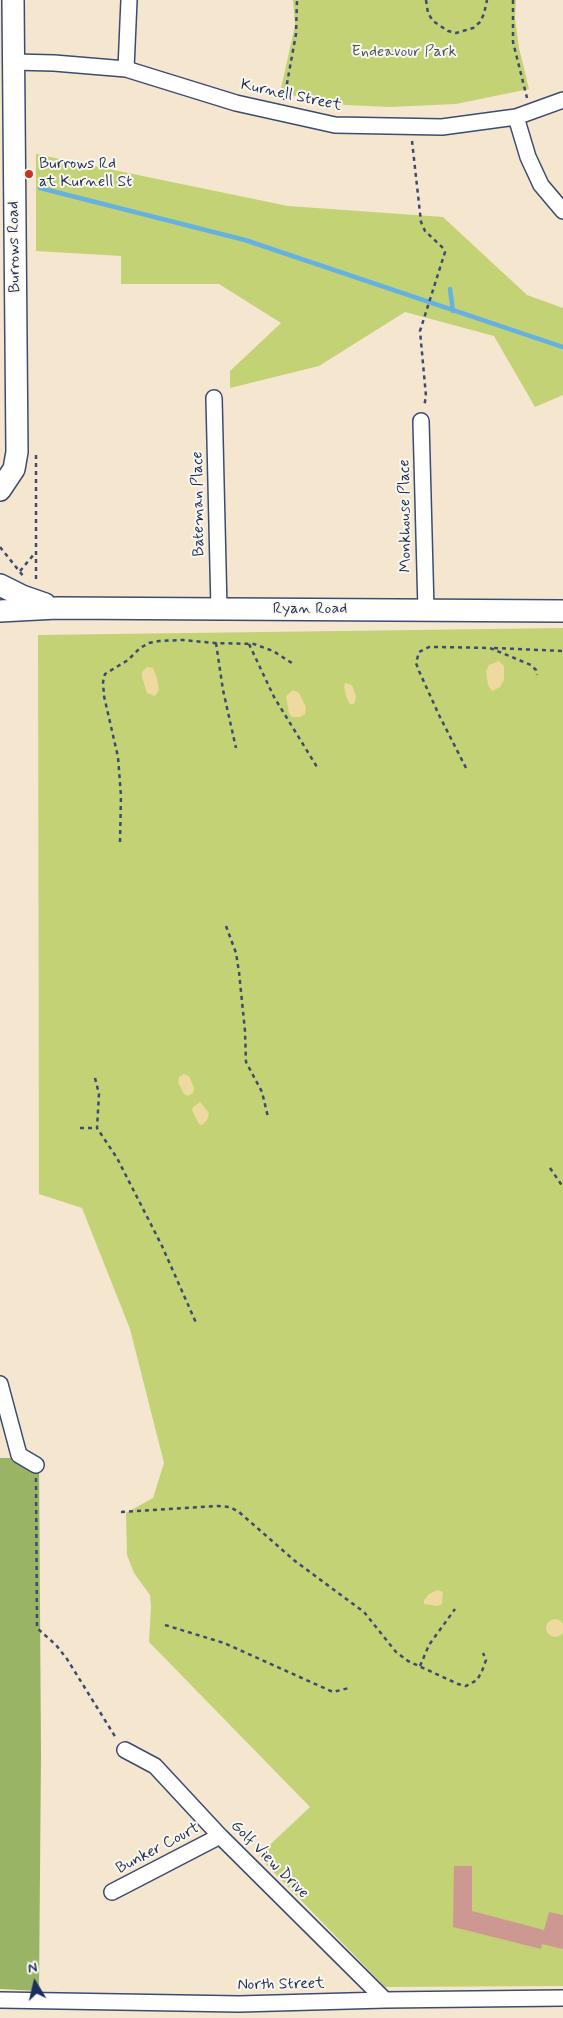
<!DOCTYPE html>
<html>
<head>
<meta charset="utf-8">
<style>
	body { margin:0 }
	#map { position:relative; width:563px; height:2018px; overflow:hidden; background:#f5e7cf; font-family:Mynerve,sans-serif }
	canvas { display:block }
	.north { position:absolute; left:10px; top:1958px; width:50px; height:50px; -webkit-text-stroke:4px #fbf7ec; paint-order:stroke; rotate:351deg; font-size:14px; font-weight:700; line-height:20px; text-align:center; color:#1b2f5e }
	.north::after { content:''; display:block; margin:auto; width:18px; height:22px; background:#1b2f5e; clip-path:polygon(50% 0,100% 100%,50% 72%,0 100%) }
</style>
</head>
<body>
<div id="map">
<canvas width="563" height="2018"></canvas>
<div class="north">N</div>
</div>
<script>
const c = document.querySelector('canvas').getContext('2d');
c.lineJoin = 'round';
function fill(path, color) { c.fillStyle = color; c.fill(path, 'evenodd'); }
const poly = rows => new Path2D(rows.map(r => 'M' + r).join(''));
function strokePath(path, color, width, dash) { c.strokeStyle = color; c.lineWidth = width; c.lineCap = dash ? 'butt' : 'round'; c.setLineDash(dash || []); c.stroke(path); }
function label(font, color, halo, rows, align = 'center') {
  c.font = font + ' Mynerve,sans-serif'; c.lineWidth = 4; c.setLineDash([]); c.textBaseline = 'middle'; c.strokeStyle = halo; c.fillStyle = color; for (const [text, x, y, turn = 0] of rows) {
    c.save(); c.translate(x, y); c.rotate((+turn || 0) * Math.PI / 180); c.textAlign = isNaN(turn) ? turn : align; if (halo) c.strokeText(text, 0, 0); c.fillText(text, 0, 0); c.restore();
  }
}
const green = poly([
	[293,0,516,0,515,18,519,48,529,89,456,104,390,107,346,105,280,93,295,25],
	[36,154,288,206,443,217,527,295,563,308,563,395,535,407,494,336,405,312,319,366,230,388,230,371,281,323,219,284,121,284,121,256,36,251],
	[563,628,563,1986,385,1987,258,1856,310,1807,149,1642,151,1607,150,1595,134,1573,127,1555,126,1513,153,1498,164,1463,130,1329,82,1208,39,1194,38,635]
]);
const forest = poly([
	[0,1458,39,1458,41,1754,39,1991,0,1989]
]);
const sand = poly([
	[499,661,504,666,504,680,500,687,492,691,488,685,486,671,489,665],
	[147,667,153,668,157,678,159,690,155,696,147,693,142,677,142,672],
	[345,683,352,685,356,696,355,702,352,705,349,703,346,696,344,687],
	[293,690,299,693,306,707,305,714,300,717,292,717,289,713,286,696],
	[184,1074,189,1076,194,1088,193,1093,188,1096,184,1094,178,1082,179,1077],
	[200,1102,209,1113,207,1120,202,1125,199,1124,192,1110,193,1107],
	[438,1590,443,1592,442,1604,438,1606,424,1604,424,1600,429,1594],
	'546 1628a9 9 0 1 1 18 0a9 9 0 1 1-18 0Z'
]);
const stream = poly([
	[40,188,245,240,563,347],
	[450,289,453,311]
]);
const building = poly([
	[454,1866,472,1866,472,1911,544,1930,549,1912,563,1915,563,1949,542,1944,541,1949,453,1927]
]);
const path = poly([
	[426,0,428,13,433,21,448,31,456,33,473,28,480,22,484,14,487,0],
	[513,0,513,42,527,98],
	[284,100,296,34,297,0],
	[412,141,421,222,425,231,443,248,445,252,420,331,426,396,424,407],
	[36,455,36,582],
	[0,547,24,577],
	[20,571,35,553],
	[216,643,223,690,236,748],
	[249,644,274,697,317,767],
	[494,648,563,651],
	[466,768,439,715,419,671,416,663,419,652,429,647,439,647,490,648,531,665,536,670,537,675],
	[120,842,121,796,118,757,104,696,103,682,105,674,128,660,140,648,149,643,159,641,183,640,214,643,254,644,273,651,292,663],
	[226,926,236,953,239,972,245,1031,246,1062,262,1092,268,1117],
	[95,1078,99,1094,97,1128,117,1158,162,1246,197,1325],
	[80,1128,97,1128],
	[550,1168,563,1187],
	[36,1478,37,1628,56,1645,67,1659,116,1738],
	[121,1512,218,1506,230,1507,239,1512,295,1561,364,1612,396,1652,408,1661,458,1684,466,1686,477,1680,482,1671,486,1660,483,1653],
	[165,1625,224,1643,333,1692,349,1688],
	[420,1666,429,1645,455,1609]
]);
const street = poly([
	[13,62,54,63,126,69,236,103,335,125,442,127,516,117,563,100],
	[126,69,129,0],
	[516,117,528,157,541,185,563,211],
	[214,398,219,609],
	[421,421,426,610],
	[0,1384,19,1455,36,1465],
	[125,1750,155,1766,220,1836,385,2000],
	[112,1892,220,1836],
	[0,2000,239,2004,385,2000,563,1998]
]);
const secondary = poly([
	[0,490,14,469,17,452,13,0],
	[0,585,22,596,45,604],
	[0,611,57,608,563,611]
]);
const markers = [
	[29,174,5,"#c8321e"]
];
const parkNames = [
	["Endeavour Park",404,53]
];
const streetNames = [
	["Kurnell Street",291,96,12],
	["Burrows Road",15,247,-91],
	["Bateman Place",199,504,-91],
	["Monkhouse Place",406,516,-91],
	["Ryan Road",310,610],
	["Bunker Court",158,1849,-28],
	["Golf View Drive",269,1860,45],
	["North Street",281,1985,-1]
];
const poiNames = [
	["Burrows Rd",39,165],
	["at Kurnell St",39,183]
];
fill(green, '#c3d275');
fill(forest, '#9ab466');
fill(sand, '#eeda9e');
strokePath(stream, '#67b1e0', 4.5);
fill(building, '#cd9892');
strokePath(street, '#3c4b6f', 18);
strokePath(secondary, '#3c4b6f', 24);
strokePath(path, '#3c4b6f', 2.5, [4, 4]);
strokePath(street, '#fff', 15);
strokePath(secondary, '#fff', 21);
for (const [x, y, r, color] of markers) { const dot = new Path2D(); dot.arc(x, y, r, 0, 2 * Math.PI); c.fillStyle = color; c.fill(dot); strokePath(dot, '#fbf7ec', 2); }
label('16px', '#455864', '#fbf7ec', parkNames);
label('16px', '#1b2f5e', '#fbf7ec', streetNames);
label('16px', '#1b2f5e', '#fbf7ec', poiNames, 'left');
</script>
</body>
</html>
